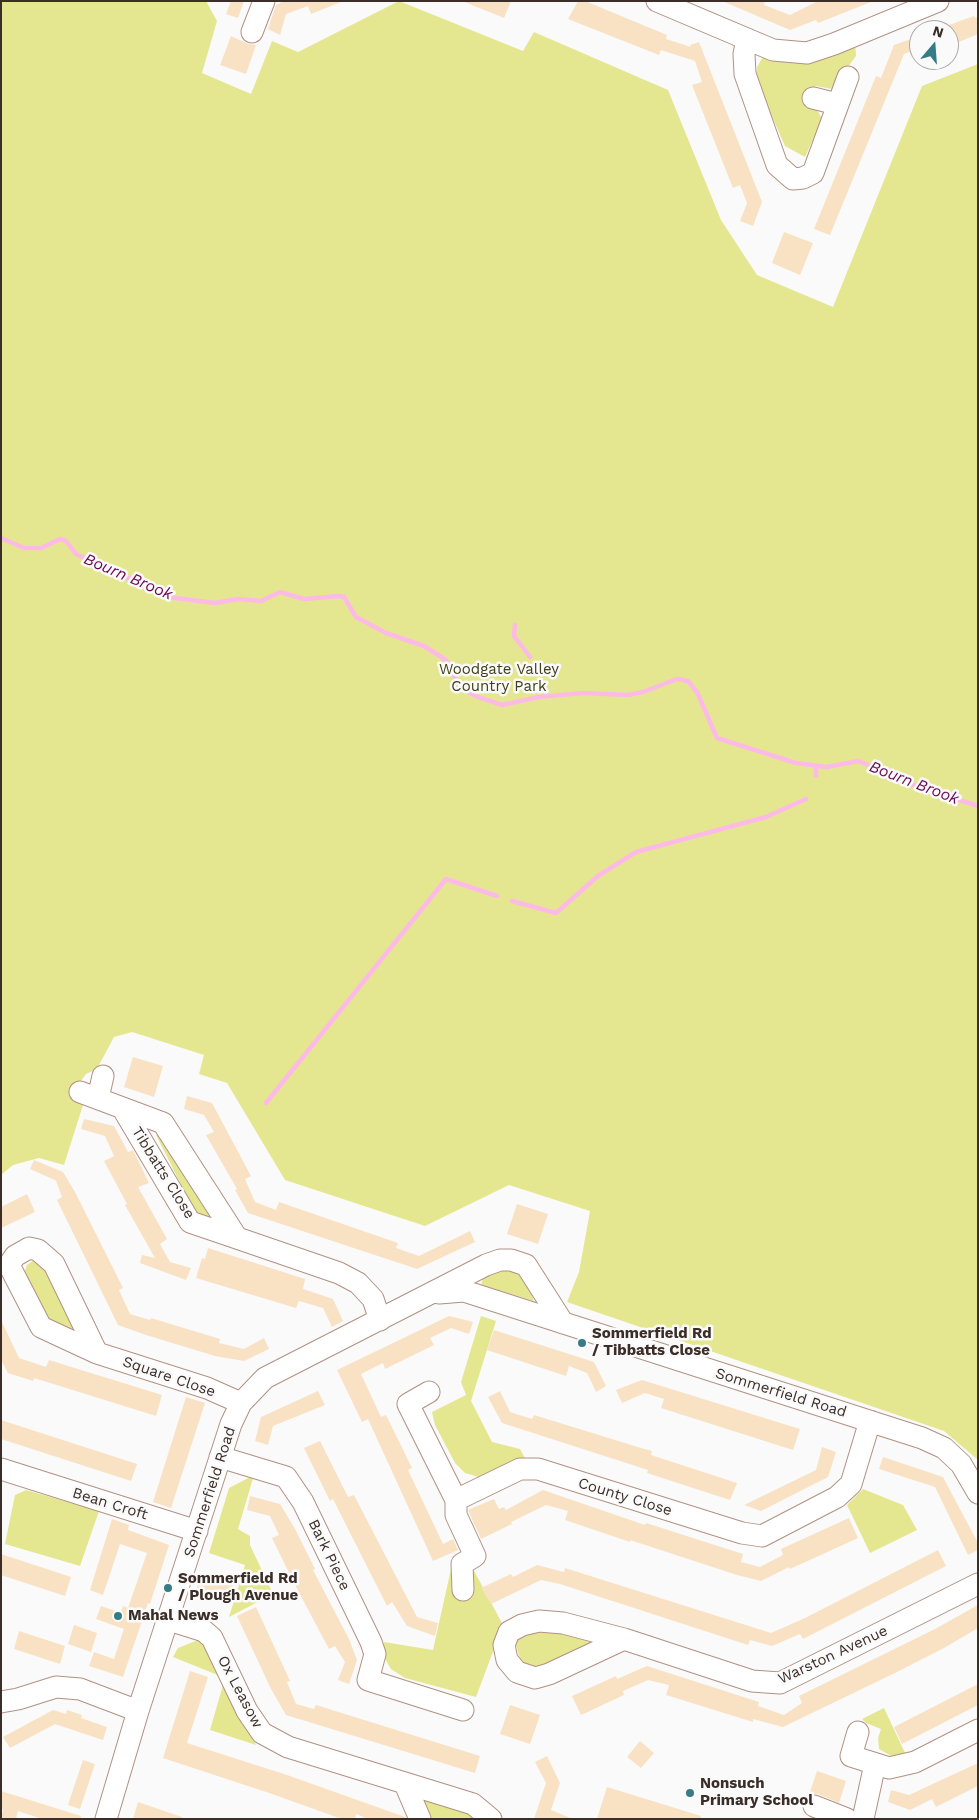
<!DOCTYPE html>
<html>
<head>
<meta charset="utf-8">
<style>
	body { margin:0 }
	#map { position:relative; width:979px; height:1820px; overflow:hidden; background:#fafafa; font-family:"Work Sans",sans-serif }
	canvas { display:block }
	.frame { position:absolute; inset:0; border:2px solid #3b2e28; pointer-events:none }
	.north { position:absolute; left:909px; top:20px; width:50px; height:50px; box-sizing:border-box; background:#fafafa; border:1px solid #aea8a6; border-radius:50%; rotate:18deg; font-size:14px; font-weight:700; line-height:20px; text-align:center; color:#3b2e28 }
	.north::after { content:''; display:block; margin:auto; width:18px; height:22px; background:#357c86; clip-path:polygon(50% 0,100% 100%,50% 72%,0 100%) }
</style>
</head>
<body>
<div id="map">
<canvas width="979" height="1820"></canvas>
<div class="frame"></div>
<div class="north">N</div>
</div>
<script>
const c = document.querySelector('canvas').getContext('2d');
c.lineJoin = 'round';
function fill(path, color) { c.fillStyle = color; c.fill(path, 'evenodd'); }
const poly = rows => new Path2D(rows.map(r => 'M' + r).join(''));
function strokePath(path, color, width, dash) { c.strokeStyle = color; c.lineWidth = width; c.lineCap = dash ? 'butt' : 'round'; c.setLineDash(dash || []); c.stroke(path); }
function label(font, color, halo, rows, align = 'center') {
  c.font = font + ' "Work Sans",sans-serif'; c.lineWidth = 5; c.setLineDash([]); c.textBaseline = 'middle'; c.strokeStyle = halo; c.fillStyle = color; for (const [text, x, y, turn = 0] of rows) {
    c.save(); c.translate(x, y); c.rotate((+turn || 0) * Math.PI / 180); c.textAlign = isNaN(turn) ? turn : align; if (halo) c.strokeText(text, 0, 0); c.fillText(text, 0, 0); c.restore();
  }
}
const green = poly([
	[1,1,206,1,217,21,202,73,251,94,272,41,298,52,399,1,523,51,534,32,668,90,721,220,757,275,833,307,922,86,978,64,978,1460,944,1431,567,1302,579,1272,590,1211,509,1185,425,1226,285,1180,227,1083,199,1074,204,1055,132,1032,114,1037,97,1069,86,1074,75,1089,83,1105,64,1165,39,1158,13,1165,1,1175],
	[855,42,856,56,832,89,816,86,808,93,822,119,805,157,785,146,756,80,757,67,763,57],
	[163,1134,212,1217,198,1218,156,1135],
	[35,1259,44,1262,83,1333,47,1326,23,1276,27,1265],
	[486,1268,523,1272,534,1301,481,1285],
	[481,1316,496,1321,471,1401,492,1442,520,1449,525,1458,485,1479,465,1473,455,1463,435,1425,432,1412,466,1395,461,1382],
	[254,1475,238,1529,250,1536,250,1545,273,1594,229,1617,245,1565,209,1553,229,1488],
	[863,1489,903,1505,917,1530,870,1553,847,1505],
	[26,1490,99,1511,80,1566,5,1544,15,1495],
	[471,1565,503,1625,476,1697,405,1678,391,1669,385,1659,384,1642,433,1650,451,1569],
	[539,1623,606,1643,538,1671,527,1667,520,1659,516,1645,519,1634],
	[198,1640,206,1643,225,1679,256,1745,210,1730,225,1678,173,1657,178,1648],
	[884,1708,906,1755,891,1756,879,1749,878,1738,881,1729,866,1723,862,1719],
	[417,1798,467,1811,477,1819,428,1819]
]);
const stream = poly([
	[1,538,24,548,41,548,60,539,66,541,76,554,122,577,138,580,167,597,215,603,238,599,261,601,280,592,304,599,339,596,344,597,356,617,386,633,424,646,446,660,461,689,478,697,502,705,539,697,583,693,628,695,643,692,677,679,688,681,697,692,717,738,796,763,827,767,858,761,887,772,899,780,978,806],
	[515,625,514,636,530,657],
	[816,776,816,767],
	[512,901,556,913,598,876,636,852,766,817,806,799],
	[266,1103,446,879,497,896]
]);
const building = poly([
	[231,1,244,1,238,18,226,14],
	[284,1,341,1,341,2,311,14,308,6,286,14,280,35,268,29,276,5],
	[462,1,511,1,504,18],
	[578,1,585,1,667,35,666,39,691,47,690,45,699,42,762,202,753,226,740,221,747,203,740,185,733,188,692,85,702,82,695,61,661,50,659,55,568,19],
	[722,1,765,1,764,5,790,15,818,1,871,2,818,23,816,20,790,30],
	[974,16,975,18,978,17,978,34,949,46,949,25],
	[231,36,248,44,256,45,246,74,220,65],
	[919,36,919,48,904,54,830,235,814,229,876,76,881,78,894,45],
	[784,232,813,243,800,275,772,263],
	[133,1057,163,1066,154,1097,124,1087],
	[187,1096,212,1103,251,1176,245,1179,255,1202,276,1210,279,1202,398,1243,396,1248,419,1256,470,1231,475,1242,417,1269,248,1213,235,1190,237,1189,206,1135,214,1132,204,1115,184,1109],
	[84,1119,114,1126,128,1152,133,1150,149,1183,138,1187,167,1239,160,1244,170,1262,191,1268,186,1280,140,1263,142,1255,155,1258,125,1205,127,1204,104,1161,114,1156,105,1136,81,1129],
	[34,1160,63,1172,75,1192,123,1288,119,1290,130,1314,150,1320,151,1318,220,1339,219,1343,244,1349,264,1338,269,1349,244,1361,215,1356,146,1335,118,1325,57,1200,62,1197,56,1181,57,1181,30,1169],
	[27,1194,35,1212,1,1228,1,1207],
	[517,1204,548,1214,538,1244,507,1234],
	[208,1248,305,1279,303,1289,333,1299,343,1321,332,1327,323,1308,299,1301,296,1308,196,1278,202,1258,205,1259],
	[449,1316,473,1322,469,1334,451,1328,430,1338,434,1345,385,1369,383,1363,361,1374,381,1417,386,1415,412,1468,408,1470,443,1544,453,1539,458,1550,433,1561,368,1419,362,1422,337,1370],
	[1,1320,19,1358,46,1367,49,1360,162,1395,156,1416,34,1378,33,1381,8,1373,1,1360],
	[494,1330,594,1362,606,1386,596,1392,587,1373,569,1366,566,1376,487,1350],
	[642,1380,800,1429,793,1450,661,1408,664,1399,645,1393,622,1403,616,1390],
	[318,1391,325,1405,273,1426,268,1445,255,1441,261,1417],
	[500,1391,510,1412,532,1419,534,1415,641,1448,652,1451,651,1455,737,1483,730,1500,647,1473,648,1470,502,1423,488,1397],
	[186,1397,205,1403,171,1508,153,1502],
	[1,1420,137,1464,131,1481,1,1439],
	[320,1441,348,1497,354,1495,417,1617,438,1623,435,1636,407,1626,392,1602,387,1606,333,1499,330,1501,304,1448],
	[822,1447,836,1452,828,1477,761,1511,744,1505,816,1470],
	[883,1457,943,1477,978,1543,978,1550,968,1555,935,1487,879,1469],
	[543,1490,645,1525,646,1523,743,1554,741,1562,760,1567,783,1555,781,1549,849,1518,858,1538,790,1569,789,1567,761,1581,737,1575,630,1540,630,1542,565,1520,568,1511,546,1505,511,1522,512,1524,481,1539,468,1510,494,1499,499,1509,504,1507,506,1510],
	[250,1496,280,1504,294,1527,315,1569,313,1570,349,1639,357,1660,349,1684,338,1680,345,1662,335,1646,329,1649,295,1585,272,1538,279,1535,270,1516,247,1510],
	[112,1519,129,1525,128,1530,169,1545,150,1604,148,1603,123,1677,89,1666,94,1652,114,1659,124,1629,96,1619,101,1606,121,1613,123,1606,128,1608,147,1553,120,1544,103,1595,90,1590],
	[938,1550,946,1566,803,1639,800,1634,772,1646,750,1640,748,1645,560,1584,541,1580,491,1604,481,1588,511,1574,513,1577,537,1565,564,1572,565,1568,771,1633,805,1618],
	[1,1554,71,1577,65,1596,1,1575],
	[201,1575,233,1585,227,1603,195,1592],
	[978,1605,978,1628,944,1648,895,1673,783,1727,753,1719,753,1722,666,1695,669,1685,648,1680,623,1691,624,1695,581,1715,572,1696,616,1676,617,1679,647,1666,759,1702,758,1706,784,1715,802,1703,799,1696,935,1629],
	[256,1607,290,1681,287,1682,296,1704,314,1709,316,1705,480,1756,475,1773,286,1715,271,1689,237,1616],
	[74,1625,97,1633,91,1652,68,1644],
	[19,1631,65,1646,60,1664,14,1649],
	[190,1671,208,1677,187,1743,287,1775,405,1817,405,1819,368,1819,356,1814,355,1819,342,1819,269,1793,163,1758],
	[978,1684,978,1705,902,1744,894,1727],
	[510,1705,540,1715,530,1744,500,1734],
	[53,1710,66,1714,67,1710,82,1715,81,1718,107,1727,103,1740,55,1724,10,1748,3,1737],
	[640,1741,654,1753,641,1768,627,1757],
	[547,1756,560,1783,551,1810,573,1819,534,1819,546,1783,535,1762],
	[83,1760,95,1764,80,1809,68,1805],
	[978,1763,978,1786,936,1807,932,1799,910,1810,888,1802,891,1790,909,1795],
	[817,1771,846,1781,839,1803,818,1794,809,1795],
	[607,1787,701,1816,700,1819,597,1819],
	[1,1791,81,1816,81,1819,42,1819,18,1811,16,1819,1,1819,3,1810,1,1807],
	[138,1802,182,1817,182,1819,133,1819]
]);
const minor = poly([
	[657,1,773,50,807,53,834,44,938,1],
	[252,32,264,1],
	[747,40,744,54,745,74,777,165,793,179,803,178,813,173,848,77],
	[813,98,837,104],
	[80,1092,163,1123,237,1238,339,1273,358,1283,373,1299,380,1320],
	[98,1098,103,1076],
	[123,1109,190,1222,237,1238],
	[439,1293,464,1291,922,1438,944,1448,961,1464,978,1493],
	[97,1353,41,1327,9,1265,15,1256,29,1248,38,1250,54,1264,97,1353,207,1388,241,1403],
	[429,1392,408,1404,456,1500,520,1469,538,1469,742,1533,762,1536,837,1497,851,1484,870,1421],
	[220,1457,286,1477,303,1502,371,1642,375,1654,368,1680,463,1710],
	[1,1469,197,1531],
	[456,1500,456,1515,475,1556,462,1564,463,1590],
	[169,1620,204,1631,212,1638,247,1711,262,1733,288,1747,473,1804,491,1819],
	[624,1639,549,1674,535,1678,517,1672,507,1660,504,1645,509,1632,522,1625,539,1621,563,1623,624,1639,752,1681,780,1683,978,1584],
	[1,1702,18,1699,56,1687,80,1689,138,1711],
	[858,1732,851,1756,889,1768,915,1762,978,1730],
	[405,1784,420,1819],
	[814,1806,847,1819],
	[106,1819,138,1711,231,1424,241,1403,265,1378,486,1265,500,1260,511,1260,526,1265,563,1323],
	[863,1819,875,1764]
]);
const markers = [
	[582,1343,5,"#357c86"],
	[168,1588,5,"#357c86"],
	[118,1616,5,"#357c86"],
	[690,1793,5,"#357c86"]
];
const parkNames = [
	["Woodgate Valley",499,670],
	["Country Park",499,687]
];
const streetNames = [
	["Tibbatts Close",163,1173,58],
	["Square Close",169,1377,19],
	["Sommerfield Road",781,1393,17],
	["Sommerfield Road",210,1492,-72],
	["County Close",625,1497,17],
	["Bean Croft",110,1504,17],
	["Bark Piece",329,1555,64],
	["Warston Avenue",833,1655,-25],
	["Ox Leasow",240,1692,62]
];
const poiNames = [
	["Sommerfield Rd",592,1334],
	["/ Tibbatts Close",592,1351],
	["Sommerfield Rd",178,1579],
	["/ Plough Avenue",178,1596],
	["Mahal News",128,1616],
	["Nonsuch",700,1784],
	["Primary School",700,1801]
];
const waterNames = [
	["Bourn Brook",128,577,23],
	["Bourn Brook",914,783,21]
];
fill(green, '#e4e790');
strokePath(stream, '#fdbae7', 4.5);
fill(building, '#f8e2c3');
strokePath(minor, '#b19183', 23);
strokePath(minor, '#fff', 21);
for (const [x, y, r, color] of markers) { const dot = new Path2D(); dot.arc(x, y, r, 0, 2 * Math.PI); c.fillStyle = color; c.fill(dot); strokePath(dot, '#fafafa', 2); }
label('15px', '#414119', '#fafafa', parkNames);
label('15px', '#3b2e28', '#fafafa', streetNames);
label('bold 15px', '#3b2e28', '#fafafa', poiNames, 'left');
label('italic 16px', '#6a0856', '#fafafa', waterNames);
</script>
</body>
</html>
